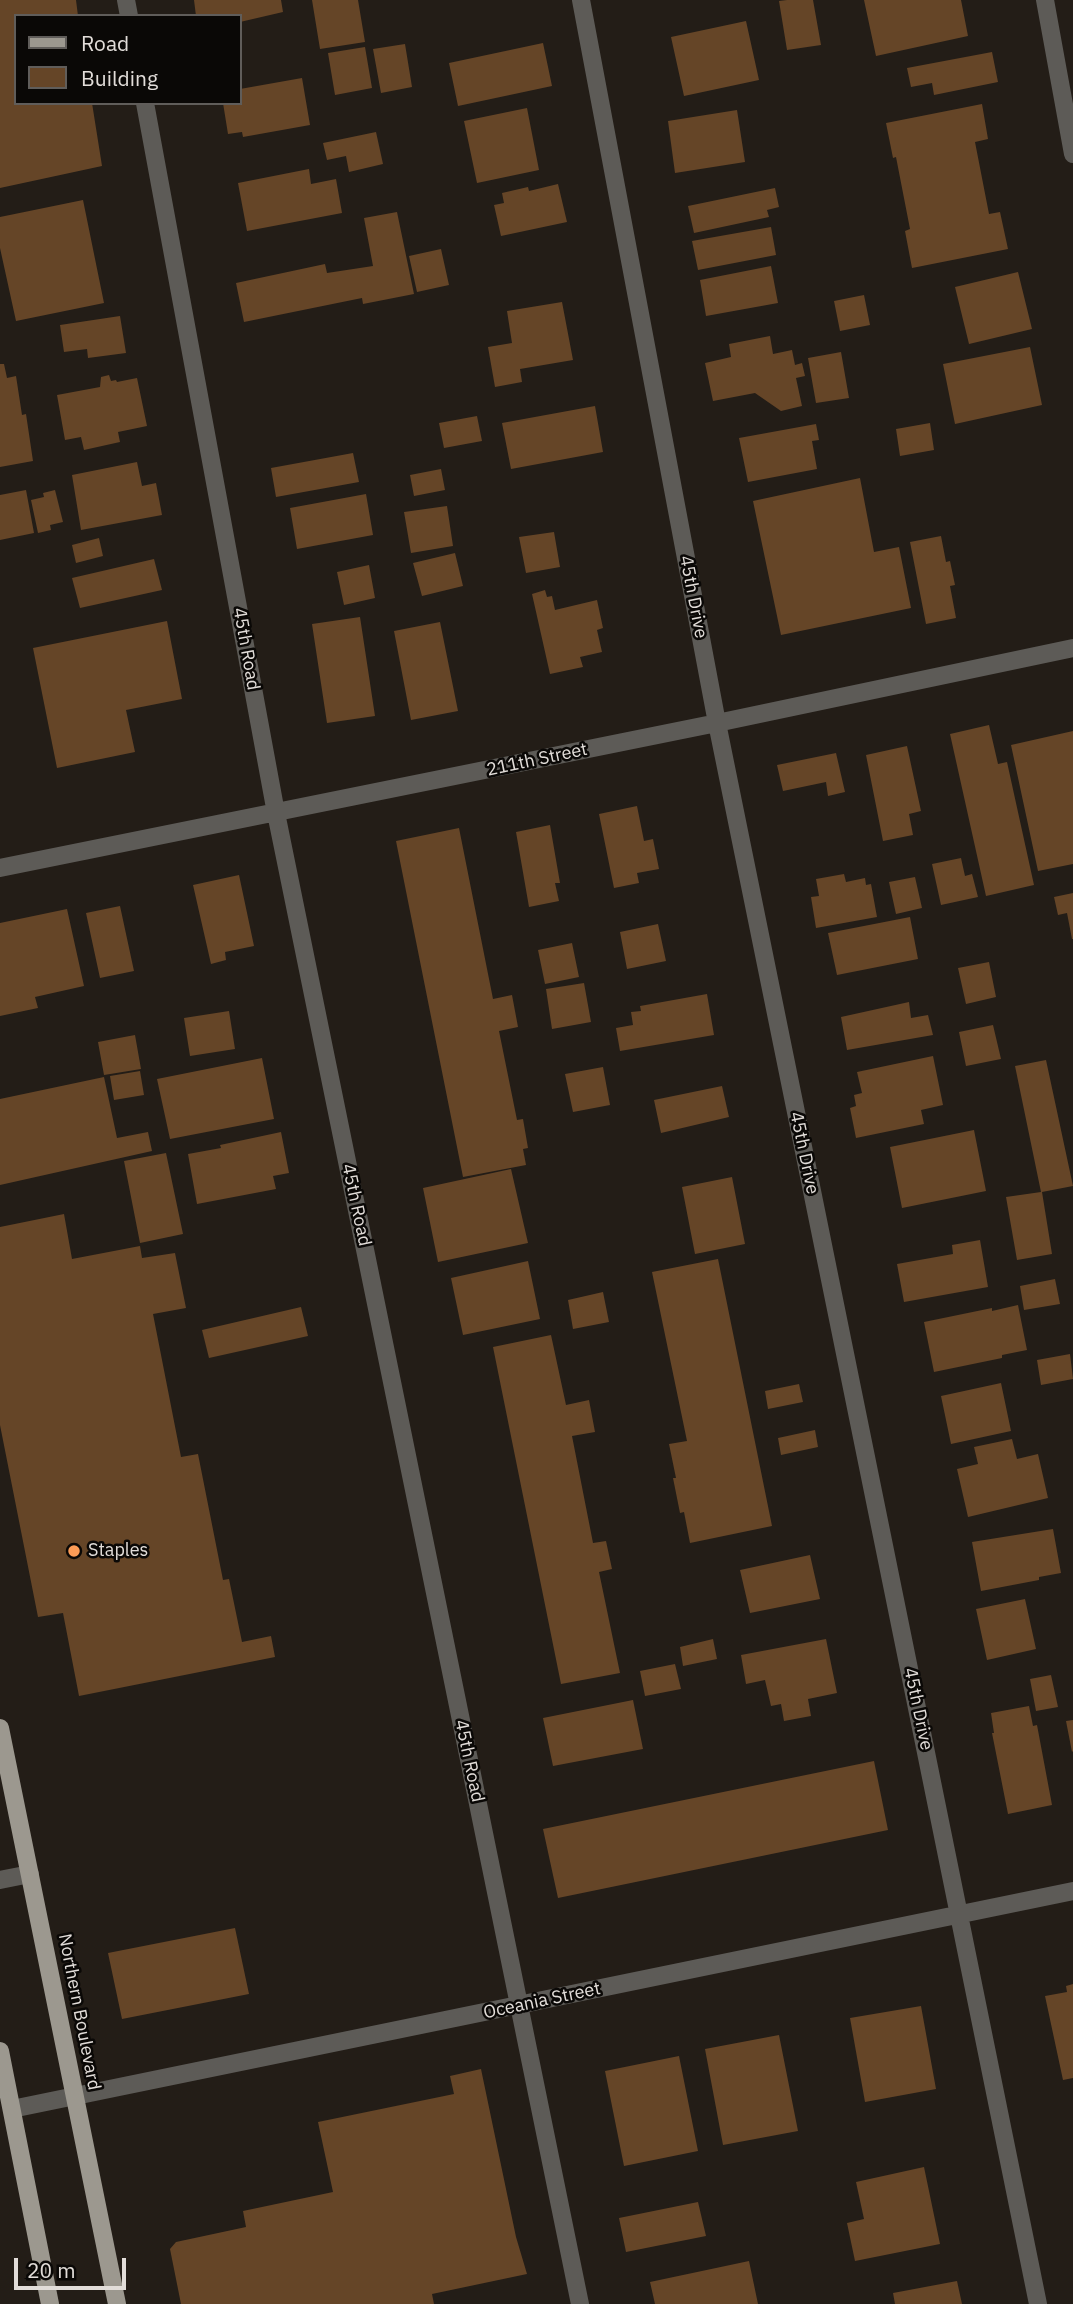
<!DOCTYPE html>
<html>
<head>
<meta charset="utf-8">
<style>
	body { margin:0 }
	#map { position:relative; width:1073px; height:2304px; overflow:hidden; background:#231d17; font-family:"IBM Plex Sans",sans-serif }
	canvas { display:block }
	.legend { position:absolute; left:14px; top:14px; width:228px; height:91px; box-sizing:border-box; background:#0a0806; border:2px solid #605d5a; margin:0; padding:9px 12px; list-style:none; font-size:21px; color:#e2ddd9 }
	.legend li { display:flex; align-items:center; gap:14px; height:35px }
	.legend b { width:35px; border:2px solid #605d5a }
	.scale { position:absolute; left:14px; top:2258px; width:112px; height:32px; box-sizing:border-box; border:4px solid #e2ddd9; border-top:0; padding-left:9px; font-size:21px; line-height:24px; white-space:nowrap; color:#e2ddd9; -webkit-text-stroke:5px #0a0806; paint-order:stroke }
</style>
</head>
<body>
<div id="map">
<canvas width="1073" height="2304"></canvas>
<ul class="legend">
<li><b style="height:9px;background:#9c988f"></b>Road</li>
<li><b style="height:19px;background:#654527"></b>Building</li>
</ul>
<div class="scale">20 m</div>
</div>
<script>
const c = document.querySelector('canvas').getContext('2d');
c.lineJoin = 'round';
function fill(path, color) { c.fillStyle = color; c.fill(path, 'evenodd'); }
const poly = rows => new Path2D(rows.map(r => 'M' + r).join(''));
function strokePath(path, color, width, dash) { c.strokeStyle = color; c.lineWidth = width; c.lineCap = dash ? 'butt' : 'round'; c.setLineDash(dash || []); c.stroke(path); }
function label(font, color, halo, rows, align = 'center') {
  c.font = font + ' "IBM Plex Sans",sans-serif'; c.lineWidth = 5; c.setLineDash([]); c.textBaseline = 'middle'; c.strokeStyle = halo; c.fillStyle = color; for (const [text, x, y, turn = 0] of rows) {
    c.save(); c.translate(x, y); c.rotate((+turn || 0) * Math.PI / 180); c.textAlign = isNaN(turn) ? turn : align; if (halo) c.strokeText(text, 0, 0); c.fillText(text, 0, 0); c.restore();
  }
}
const building = poly([
	[0,0,76,0,78,16,16,16,16,103,92,103,102,166,0,188],
	[194,0,281,0,283,12,240,22,240,16,196,16],
	[312,0,358,0,365,42,320,49],
	[787,0,813,0,821,45,787,50,779,1],
	[864,0,961,0,968,36,876,56],
	[746,21,759,80,684,96,671,37],
	[543,43,552,86,458,106,449,63],
	[405,44,412,87,381,93,373,49],
	[365,47,372,88,335,95,328,53],
	[992,52,998,82,934,95,932,83,911,87,907,68],
	[302,78,310,125,243,137,242,132,228,134,223,103,240,103,240,89],
	[982,104,988,139,975,142,989,214,1000,212,1008,249,912,268,905,231,910,229,896,157,893,158,886,123],
	[527,108,539,170,477,183,464,121],
	[737,110,745,162,675,173,668,121],
	[376,132,383,164,349,172,346,156,327,160,323,143],
	[309,169,311,184,336,179,342,213,247,231,238,183],
	[558,184,567,222,501,236,494,205,504,203,502,193,528,187,529,191],
	[775,188,779,207,767,210,769,217,694,233,688,206],
	[83,200,104,303,16,321,0,248,0,217],
	[397,212,414,294,363,304,362,298,244,322,236,283,325,264,327,273,373,266,364,218],
	[771,227,776,255,698,270,692,241],
	[441,249,449,285,417,292,409,256],
	[771,266,778,303,706,316,700,280],
	[1018,272,1032,329,969,344,955,287],
	[864,295,870,325,840,331,834,301],
	[562,302,573,360,520,369,522,382,495,387,488,347,512,343,507,311],
	[120,316,126,353,88,358,87,349,64,352,60,325],
	[770,336,773,354,792,350,795,365,802,363,805,376,796,378,802,406,781,411,755,393,713,401,705,363,731,357,729,344],
	[1030,347,1042,405,955,424,943,364],
	[841,352,849,398,816,403,808,358],
	[0,364,4,364,7,378,16,376,22,415,26,414,33,461,0,467],
	[109,375,111,381,116,380,117,382,137,378,147,426,118,432,120,442,84,450,81,437,65,440,57,395,100,387,101,377],
	[595,406,603,452,511,469,502,423],
	[477,416,482,441,444,448,439,423],
	[930,423,934,450,900,456,896,429],
	[816,424,819,440,812,441,817,469,748,482,739,438],
	[353,453,359,482,276,497,271,468],
	[137,462,142,486,156,483,162,515,81,530,72,475],
	[441,469,445,490,414,496,410,475],
	[860,478,874,552,899,547,911,608,781,635,753,501],
	[26,490,34,533,0,540,0,495],
	[55,490,63,522,50,525,51,530,38,533,31,500,44,497,43,493],
	[366,494,373,535,297,549,290,508],
	[447,506,453,546,411,553,404,512],
	[554,532,560,567,526,573,519,537],
	[941,536,946,562,950,561,955,585,950,586,956,618,926,624,910,542],
	[99,538,103,556,76,563,72,545],
	[455,553,463,586,422,596,413,563],
	[154,559,162,590,80,608,72,578],
	[369,565,375,598,344,605,337,572],
	[545,590,547,597,552,596,555,610,597,600,603,628,597,630,602,652,580,657,583,667,550,674,532,594],
	[360,617,375,716,327,723,312,624],
	[167,621,182,699,126,710,135,752,57,768,33,648],
	[440,622,458,711,411,720,394,631],
	[989,725,998,764,1007,762,1034,885,986,896,950,734],
	[1073,731,1073,864,1038,871,1011,745],
	[907,746,921,811,909,814,913,835,883,841,866,755],
	[836,753,845,792,828,796,826,782,783,791,777,765],
	[637,806,644,841,653,839,659,869,637,873,639,883,614,888,599,814],
	[550,825,560,883,555,883,559,901,529,907,516,832],
	[459,828,493,999,512,995,518,1027,499,1031,517,1120,523,1119,528,1148,523,1149,526,1165,463,1177,396,841],
	[961,858,965,876,972,874,978,897,941,905,932,864],
	[844,874,846,882,865,878,866,885,871,884,877,917,816,928,811,897,819,896,816,879],
	[239,875,254,946,225,952,226,960,211,964,193,885],
	[915,877,922,908,896,914,889,882],
	[1073,893,1073,939,1072,939,1067,913,1058,915,1054,897],
	[120,906,134,971,100,978,86,913],
	[67,909,84,986,35,997,38,1008,0,1016,0,923],
	[910,917,918,959,837,975,828,933],
	[658,924,666,961,627,969,620,932],
	[572,943,579,977,545,984,538,950],
	[989,962,996,997,966,1004,958,968],
	[584,983,591,1022,552,1029,546,989],
	[707,994,714,1035,620,1051,616,1028,633,1025,631,1012,641,1011,640,1006],
	[909,1002,911,1018,928,1015,933,1035,847,1050,841,1017],
	[229,1011,235,1049,190,1056,184,1018],
	[993,1025,1001,1059,966,1066,959,1032],
	[135,1035,141,1069,104,1075,98,1042],
	[933,1056,943,1105,921,1110,924,1124,856,1138,850,1108,856,1106,854,1095,862,1093,857,1072],
	[262,1058,274,1119,170,1139,157,1079],
	[1046,1060,1073,1186,1042,1192,1052,1254,1017,1260,1006,1197,1041,1192,1015,1066],
	[603,1067,610,1105,573,1112,565,1074],
	[140,1071,144,1095,114,1100,110,1076],
	[104,1077,117,1138,148,1132,152,1151,0,1185,0,1099],
	[722,1086,729,1117,661,1133,654,1100],
	[974,1130,986,1191,902,1208,890,1147],
	[281,1132,289,1173,273,1176,276,1189,197,1204,188,1154,221,1148,220,1145],
	[166,1153,183,1234,140,1243,124,1161],
	[511,1169,528,1243,438,1262,423,1188],
	[732,1177,745,1244,695,1254,682,1187],
	[64,1214,72,1259,140,1246,142,1258,175,1253,186,1308,153,1314,181,1457,198,1454,223,1580,229,1579,242,1642,271,1636,275,1657,79,1696,63,1613,38,1617,0,1425,0,1227],
	[980,1240,988,1287,904,1302,897,1264,953,1254,952,1245],
	[718,1259,772,1526,690,1543,684,1512,680,1513,673,1478,676,1478,669,1444,687,1441,652,1272],
	[528,1261,540,1319,463,1335,451,1278],
	[1055,1279,1060,1304,1024,1310,1020,1286],
	[603,1292,609,1322,573,1329,568,1300],
	[1018,1305,1027,1350,1002,1355,1002,1358,934,1372,924,1322,992,1308,992,1311],
	[301,1307,308,1336,209,1358,202,1330],
	[551,1335,566,1405,589,1400,595,1432,572,1436,593,1543,606,1541,612,1569,599,1572,620,1673,561,1684,493,1347],
	[1070,1354,1073,1379,1041,1385,1037,1360],
	[1001,1383,1011,1431,951,1444,941,1396],
	[799,1384,803,1402,768,1409,765,1391],
	[815,1430,818,1447,781,1455,778,1438],
	[1012,1439,1017,1459,1038,1454,1048,1498,968,1517,957,1469,978,1464,974,1447],
	[1053,1529,1061,1573,1039,1577,1039,1580,981,1591,972,1542],
	[810,1555,820,1599,750,1613,740,1570],
	[1025,1599,1036,1649,987,1660,976,1609],
	[713,1639,717,1659,683,1666,680,1647],
	[826,1639,837,1693,808,1699,811,1716,784,1721,781,1704,771,1706,765,1680,746,1684,741,1655],
	[675,1664,681,1689,645,1696,640,1671],
	[1051,1675,1058,1707,1036,1711,1030,1679],
	[633,1700,643,1749,553,1766,543,1718],
	[1029,1706,1033,1726,1037,1725,1052,1805,1008,1814,992,1733,994,1733,991,1713],
	[1073,1720,1073,1751,1072,1752,1066,1721],
	[874,1761,888,1830,558,1898,543,1829],
	[235,1928,249,1994,122,2019,108,1953],
	[1073,1984,1073,2078,1063,2080,1045,1996,1067,1992,1066,1986],
	[921,2006,936,2089,865,2102,850,2018],
	[779,2035,798,2131,723,2145,705,2049],
	[679,2056,698,2151,624,2166,605,2071],
	[481,2069,516,2237,527,2274,432,2294,434,2304,181,2304,170,2249,176,2242,246,2227,243,2211,333,2192,318,2122,454,2094,450,2076],
	[924,2167,940,2244,855,2261,847,2223,864,2219,856,2182],
	[698,2202,706,2236,626,2252,619,2218],
	[749,2261,758,2304,655,2304,650,2282],
	[957,2281,962,2304,895,2304,893,2293]
]);
const minor = poly([
	[126,0,129,16],
	[581,0,717,723,1038,2304],
	[1045,0,1073,154],
	[145,103,276,813,580,2304],
	[0,868,717,723,1073,648],
	[0,1880,30,1874],
	[12,2109,1073,1891]
]);
const primary = poly([
	[0,1728,117,2304],
	[0,2051,50,2304]
]);
const markers = [
	[74,1551,7,"#fd9c56"]
];
const streetNames = [
	["45th Drive",693,597,79],
	["45th Road",246,649,80],
	["211th Street",537,760,-12],
	["45th Drive",804,1153,78],
	["45th Road",356,1205,78],
	["45th Drive",918,1709,78],
	["45th Road",469,1761,78],
	["Oceania Street",542,2001,-12],
	["Northern Boulevard",79,2012,79]
];
const poiNames = [
	["Staples",88,1551]
];
fill(building, '#654527');
strokePath(minor, '#5d5b57', 18);
strokePath(primary, '#9c988f', 18);
for (const [x, y, r, color] of markers) { const dot = new Path2D(); dot.arc(x, y, r, 0, 2 * Math.PI); c.fillStyle = color; c.fill(dot); strokePath(dot, '#0a0806', 2.5); }
label('18px', '#e2ddd9', '#0a0806', streetNames);
label('18px', '#e2ddd9', '#0a0806', poiNames, 'left');
</script>
</body>
</html>
